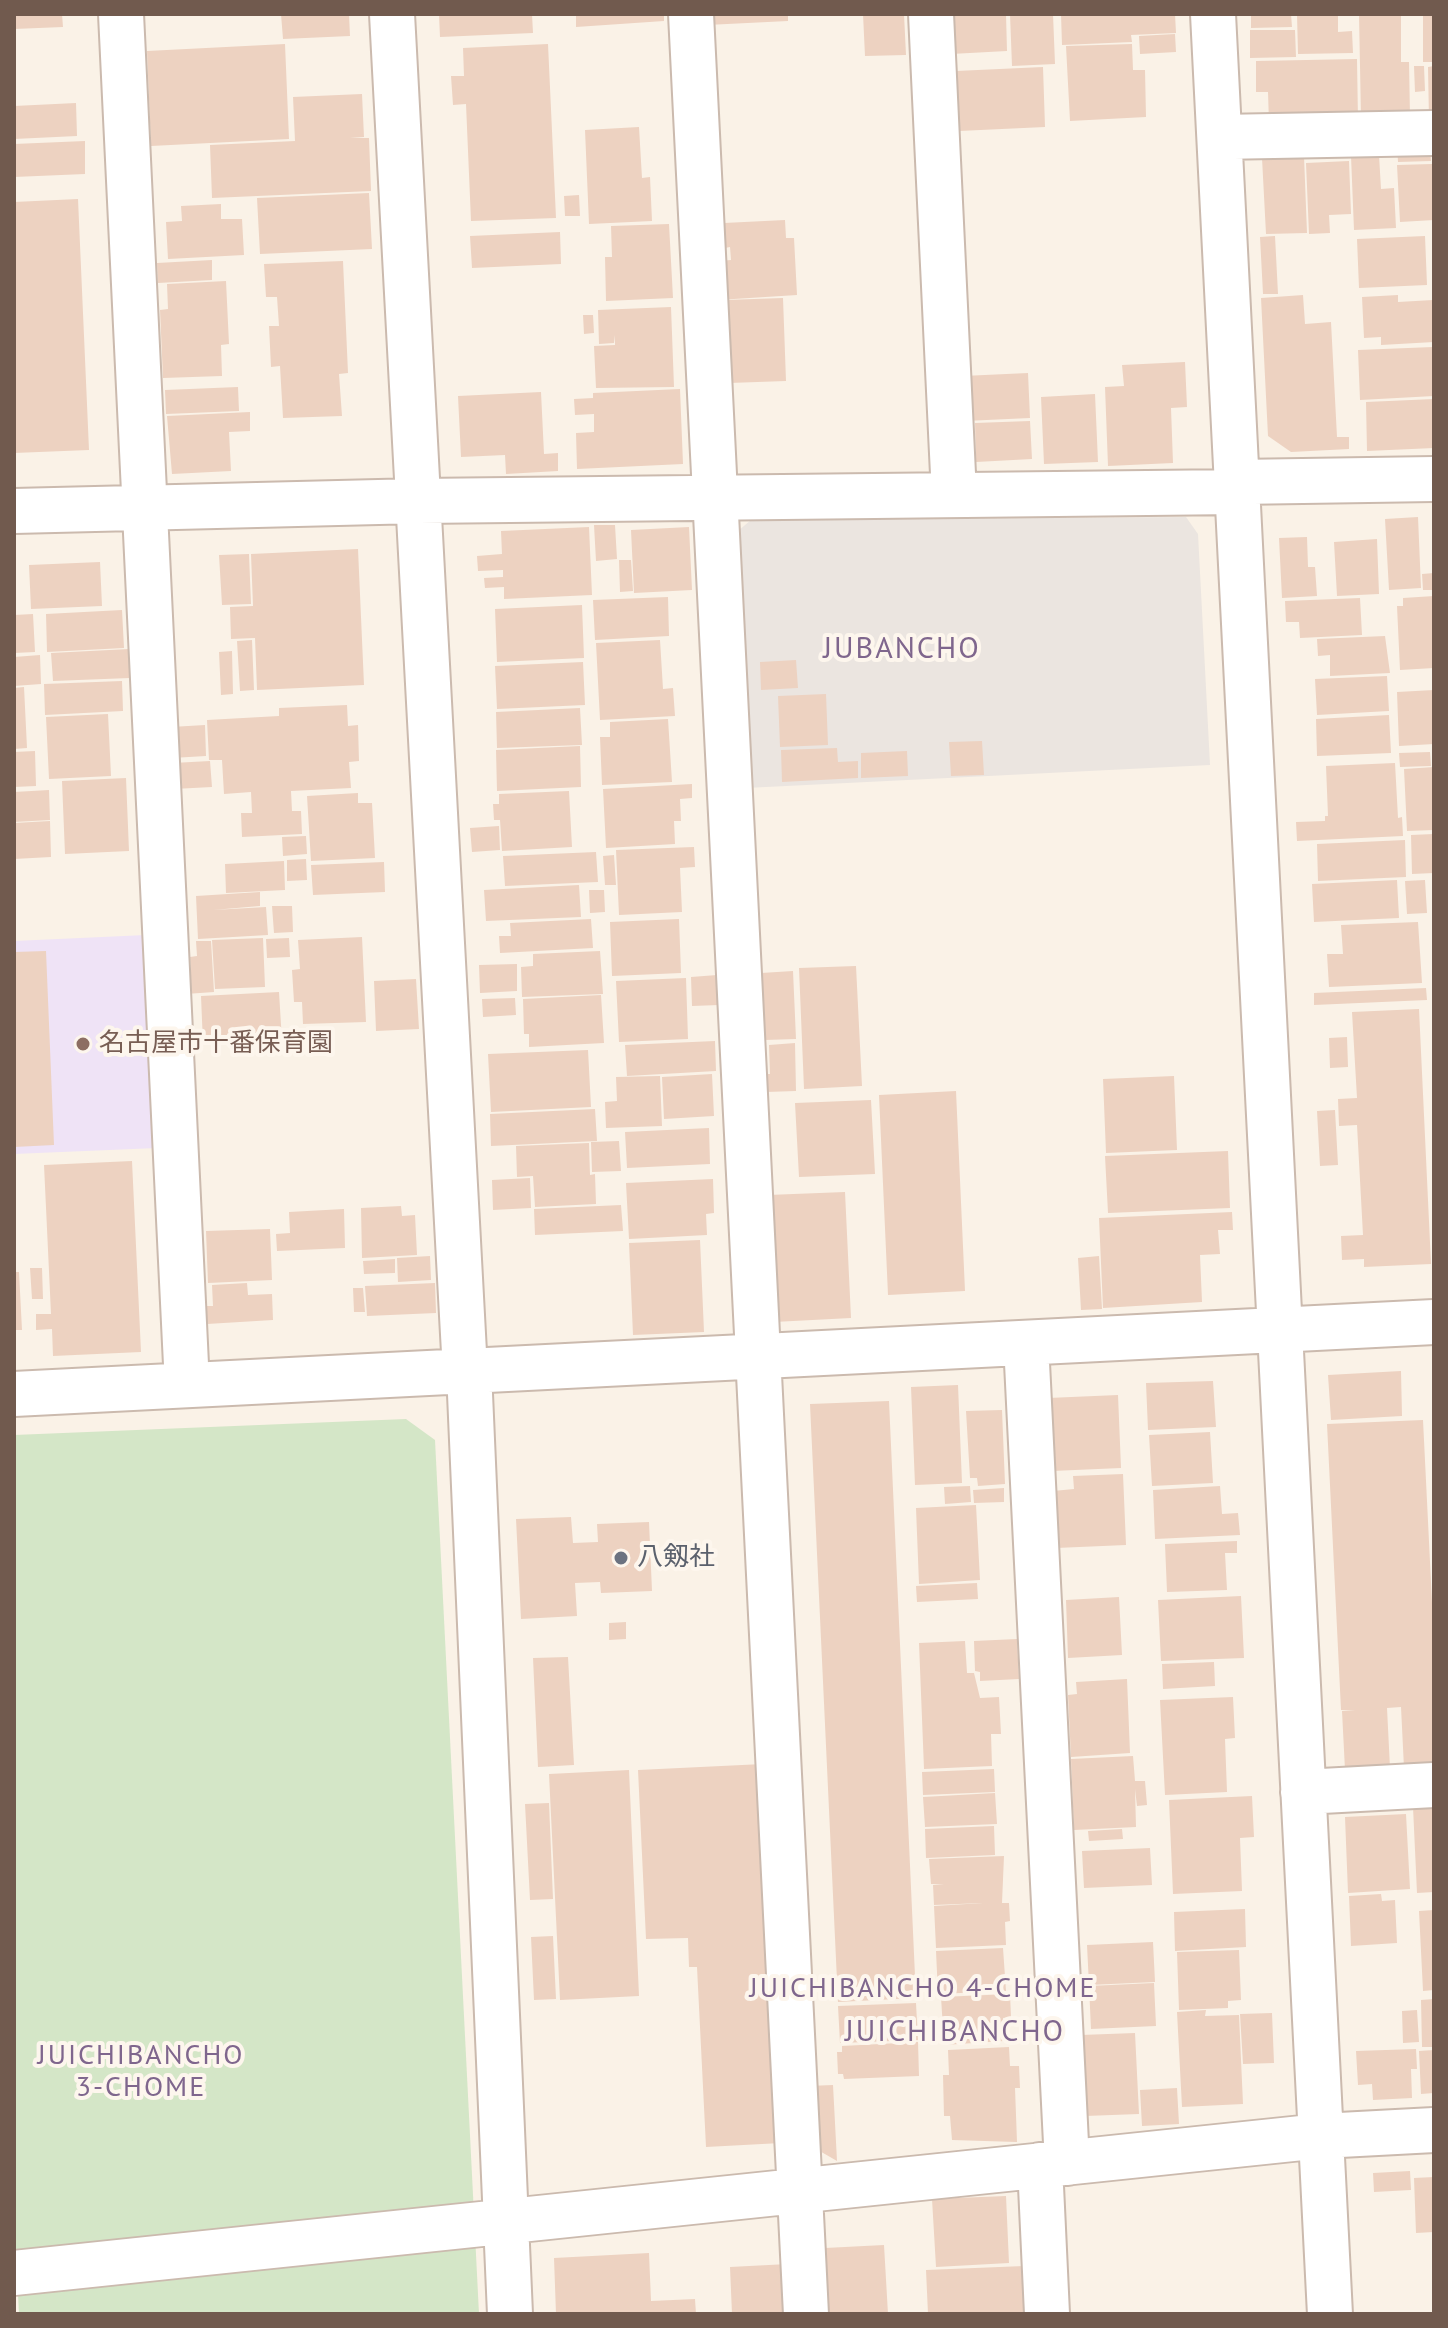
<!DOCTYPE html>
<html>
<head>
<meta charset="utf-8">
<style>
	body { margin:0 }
	#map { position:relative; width:1448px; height:2328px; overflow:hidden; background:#faf2e7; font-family:"PT Sans",sans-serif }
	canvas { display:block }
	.frame { position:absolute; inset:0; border:16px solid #715a4e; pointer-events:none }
</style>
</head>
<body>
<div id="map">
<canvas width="1448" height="2328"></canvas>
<div class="frame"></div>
</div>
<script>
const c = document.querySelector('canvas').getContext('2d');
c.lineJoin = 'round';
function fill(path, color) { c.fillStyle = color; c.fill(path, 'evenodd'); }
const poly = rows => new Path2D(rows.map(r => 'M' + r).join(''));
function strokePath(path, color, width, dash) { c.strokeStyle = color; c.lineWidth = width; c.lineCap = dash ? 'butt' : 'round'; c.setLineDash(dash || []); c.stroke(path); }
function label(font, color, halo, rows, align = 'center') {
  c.font = font + ' "PT Sans","Noto Sans JP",sans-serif'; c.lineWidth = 8; c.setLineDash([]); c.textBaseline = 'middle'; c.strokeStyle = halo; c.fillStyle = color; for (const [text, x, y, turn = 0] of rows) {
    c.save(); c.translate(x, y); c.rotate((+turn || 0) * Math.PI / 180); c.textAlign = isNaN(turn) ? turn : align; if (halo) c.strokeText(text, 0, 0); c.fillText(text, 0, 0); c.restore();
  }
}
const industrial = poly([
	[1186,517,1198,534,1210,765,746,788,732,536,751,520]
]);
const education = poly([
	[146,935,157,1148,14,1154,14,941]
]);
const green = poly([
	[406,1419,435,1440,479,2314,19,2314,14,2213,14,1435]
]);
const building = poly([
	[14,14,62,14,63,27,14,29],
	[281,14,349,14,350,36,283,39],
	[439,14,532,14,533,33,440,37],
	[576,14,664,14,664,21,576,27],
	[707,14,788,14,788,21,707,25],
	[863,14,904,14,906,55,865,56],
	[949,14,1006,14,1007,51,951,54],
	[1010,14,1053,14,1055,64,1012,66],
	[1061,14,1175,14,1176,33,1131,35,1132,42,1062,45],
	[1251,14,1291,14,1292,27,1251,28],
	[1297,14,1338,14,1338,32,1352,31,1353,53,1298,54],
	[1359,14,1401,14,1401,62,1409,62,1410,117,1361,118],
	[1423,14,1434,14,1434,62,1423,62],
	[1250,30,1295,30,1296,57,1250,58],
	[1175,34,1176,52,1140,54,1139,36],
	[285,44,289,139,151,146,147,51],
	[548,44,556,218,471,221,466,104,453,105,451,76,464,76,463,48],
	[1132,44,1133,70,1145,70,1146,117,1070,121,1066,46],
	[1357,59,1358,121,1269,123,1268,92,1256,92,1256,61],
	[1414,66,1424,66,1425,91,1415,92],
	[1434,66,1434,120,1429,120,1428,67],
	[1043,67,1045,127,959,131,956,71],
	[362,94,364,137,350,138,369,138,371,191,212,198,210,145,295,141,293,97],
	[76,103,77,136,14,139,14,106],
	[639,127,642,178,650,177,652,221,589,224,585,130],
	[85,141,85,174,14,177,14,144],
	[1430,143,1431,161,1398,162,1397,144],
	[1379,155,1381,189,1394,188,1396,228,1354,230,1351,156],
	[1304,156,1307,233,1266,234,1262,158],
	[1349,161,1351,214,1329,215,1330,233,1309,234,1306,163],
	[1432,164,1434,220,1400,222,1397,165],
	[369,193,372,249,260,254,257,198],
	[579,195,580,216,565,216,564,196],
	[78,199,89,450,14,453,14,202],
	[221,204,221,219,242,219,244,255,168,259,166,222,182,221,181,206],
	[785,220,786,238,794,238,797,295,718,300,717,261,731,260,730,247,725,248,724,223],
	[669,224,673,298,606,301,605,257,612,257,611,226],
	[560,232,561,264,472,268,470,236],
	[1275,236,1278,294,1263,294,1260,237],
	[1425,236,1427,285,1359,288,1357,239],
	[212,260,212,280,158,283,157,263],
	[343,261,348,373,339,374,342,416,283,418,280,366,271,367,269,326,279,326,277,297,266,297,264,264],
	[226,281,229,344,221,345,222,376,163,378,160,310,168,309,167,284],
	[1303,295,1305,324,1331,322,1337,437,1349,437,1349,449,1291,452,1268,436,1261,298],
	[1398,295,1398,302,1433,300,1434,342,1381,345,1381,337,1364,338,1362,297],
	[783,298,786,381,729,383,725,300],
	[671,307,674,387,596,388,594,346,615,345,615,335,614,343,599,344,598,310],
	[583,315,593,315,594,333,584,334],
	[1433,347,1434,396,1360,400,1358,350],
	[1185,362,1187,407,1171,408,1173,463,1108,466,1105,387,1124,386,1122,365],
	[1028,373,1030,418,965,421,963,376],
	[238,387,239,411,166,414,165,390],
	[680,389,683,464,577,469,576,433,594,432,594,414,575,415,574,399,593,398,593,393],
	[541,392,544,454,558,453,558,471,506,474,505,455,461,457,458,396],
	[1095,394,1098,462,1044,464,1041,397],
	[1434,399,1434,448,1367,451,1366,402],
	[250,412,250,431,229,432,231,471,172,474,167,416],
	[1030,421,1032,459,976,462,975,423],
	[1418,517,1421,588,1389,590,1385,519],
	[594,525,615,525,617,559,596,561],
	[589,527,592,595,504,599,504,587,485,588,484,578,503,577,503,570,478,571,477,556,502,554,501,531],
	[689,527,692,590,634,593,631,530],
	[1307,537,1308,567,1315,567,1317,596,1282,598,1279,538],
	[1377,539,1379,594,1337,596,1334,542],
	[358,549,364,685,257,690,255,638,231,639,230,607,253,606,251,554],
	[249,554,251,604,222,605,219,555],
	[619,560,631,560,633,591,620,592],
	[100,562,102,606,31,609,29,565],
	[1434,573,1434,590,1423,590,1422,574],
	[1434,596,1434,668,1400,670,1397,606,1403,606,1403,598],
	[668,597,669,636,595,640,593,600],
	[1360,598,1362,635,1300,638,1299,622,1286,622,1285,601],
	[582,605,584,658,497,662,495,609],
	[122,610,124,648,47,652,46,614],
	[33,614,35,652,14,653,14,615],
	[1385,636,1390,673,1330,676,1330,655,1318,656,1317,639],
	[252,640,254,690,240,691,237,641],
	[660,640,663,689,673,688,675,716,600,720,596,643],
	[129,649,130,678,53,681,51,653],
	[232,651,233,694,221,695,219,652],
	[40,655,41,684,14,686,14,657],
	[796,660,798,688,761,690,760,662],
	[583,662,585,705,497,709,495,666],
	[1387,676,1389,711,1317,715,1315,679],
	[122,681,123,711,45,715,44,684],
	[24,687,27,748,14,749,14,688],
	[1434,690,1434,744,1399,746,1397,692],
	[826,694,828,745,780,747,778,696],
	[347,705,348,726,358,725,359,761,349,762,351,788,291,791,292,811,301,811,302,834,242,837,241,813,252,813,251,792,224,794,222,760,209,760,207,720,279,716,279,708],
	[580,708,582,745,497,748,496,712],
	[108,714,111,776,49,779,46,717],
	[1389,715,1391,753,1317,756,1316,719],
	[668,719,672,782,602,785,600,737,610,737,610,722],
	[205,725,206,756,172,758,171,727],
	[982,741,984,775,951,776,949,742],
	[580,746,581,787,497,791,496,750],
	[837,748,838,762,858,761,858,778,782,782,781,750],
	[35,751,36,786,14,787,14,752],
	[907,751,908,776,861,778,861,753],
	[1430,752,1431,766,1400,767,1399,753],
	[210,761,212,787,174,789,173,763],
	[1395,763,1398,818,1402,817,1403,836,1297,841,1296,822,1325,821,1325,816,1328,816,1326,766],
	[1434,767,1434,830,1407,831,1404,769],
	[126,778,129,851,65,854,62,781],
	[692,784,692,798,680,799,681,821,674,821,675,844,606,848,603,789],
	[49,790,50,820,14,822,14,792],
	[569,791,572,847,502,851,500,820,494,820,493,804,499,804,499,794],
	[358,793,358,803,372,803,375,858,311,861,307,796],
	[50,821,51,857,14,859,14,823],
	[499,826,500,850,472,852,470,828],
	[1434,834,1434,873,1412,874,1411,835],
	[306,836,307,854,283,856,282,837],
	[1405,840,1406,877,1318,881,1317,844],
	[694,847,695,867,680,868,682,912,619,915,616,850],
	[596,852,598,882,505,886,503,856],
	[614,855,616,885,605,885,603,856],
	[306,859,307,880,287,881,287,860],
	[284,861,285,890,226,893,225,864],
	[384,862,385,892,313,895,311,865],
	[1397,880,1399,918,1314,922,1312,884],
	[1425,880,1427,913,1407,914,1405,881],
	[579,885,581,917,486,921,484,890],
	[589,890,604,890,605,912,590,913],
	[260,892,260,906,213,910,266,907,268,935,198,939,196,896],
	[272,906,292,906,293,932,274,933],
	[591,919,593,948,500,953,499,936,511,936,510,923],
	[679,919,681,973,612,976,610,922],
	[1418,922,1422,983,1329,987,1327,954,1343,954,1341,925],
	[362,937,366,1022,303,1024,302,1002,294,1002,292,970,300,969,298,940],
	[263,938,265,987,215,989,212,940],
	[289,938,290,957,267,958,266,939],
	[196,941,211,941,214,992,186,994,185,972,191,971,190,957,197,956],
	[46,951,54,1145,14,1147,14,952],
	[600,951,603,994,522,997,521,967,533,966,533,954],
	[517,964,517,991,480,993,479,965],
	[856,966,862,1086,804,1089,799,968],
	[793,971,796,1039,765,1040,761,973],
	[717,975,719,1005,692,1006,691,977],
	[686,978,688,1039,619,1042,616,981],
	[416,979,419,1029,376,1031,374,981],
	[1426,988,1427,1000,1314,1005,1314,993],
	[279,992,282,1041,203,1044,201,996],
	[601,995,604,1043,529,1047,529,1034,524,1034,523,999],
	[515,998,516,1015,483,1017,482,999],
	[1419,1009,1431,1264,1364,1267,1364,1259,1342,1260,1341,1236,1363,1235,1357,1125,1339,1126,1338,1099,1357,1098,1352,1012],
	[1347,1037,1348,1067,1330,1068,1329,1038],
	[715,1041,716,1071,627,1076,625,1045],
	[795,1043,796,1091,766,1092,765,1074,770,1074,769,1045],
	[588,1050,591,1107,491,1112,488,1054],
	[712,1074,714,1116,664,1119,662,1077],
	[660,1076,662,1126,606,1128,605,1102,617,1101,616,1077],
	[1174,1076,1177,1150,1106,1153,1103,1079],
	[956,1091,965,1291,888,1295,879,1095],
	[871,1100,875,1174,799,1177,795,1103],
	[595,1109,597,1141,491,1146,490,1114],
	[1335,1110,1338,1165,1320,1166,1317,1111],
	[709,1128,710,1164,627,1168,625,1132],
	[619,1141,621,1171,592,1172,591,1142],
	[589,1143,590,1175,595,1174,596,1204,535,1207,533,1176,517,1177,516,1146],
	[1228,1151,1230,1208,1108,1213,1105,1156],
	[132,1161,141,1352,53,1356,52,1329,36,1330,36,1314,51,1314,44,1165],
	[530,1178,531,1208,493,1210,492,1180],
	[713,1179,714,1213,706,1214,707,1235,629,1239,626,1183],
	[845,1192,851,1318,774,1322,768,1195],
	[621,1205,623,1231,535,1235,534,1209],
	[401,1206,402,1216,415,1215,417,1255,362,1258,361,1208],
	[344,1209,345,1248,277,1251,276,1234,290,1233,289,1212],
	[1232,1212,1233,1230,1218,1230,1220,1254,1200,1255,1202,1302,1103,1308,1099,1218],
	[270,1229,272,1280,208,1283,206,1231],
	[700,1240,704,1332,633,1335,629,1243],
	[430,1256,431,1280,398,1282,397,1258],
	[1099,1256,1102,1309,1081,1310,1078,1258],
	[395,1259,395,1273,364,1274,363,1261],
	[30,1268,42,1268,43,1299,32,1299],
	[14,1272,19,1272,22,1330,14,1330],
	[247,1283,248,1295,272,1294,273,1320,207,1324,207,1306,213,1306,212,1285],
	[435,1283,436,1313,367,1316,365,1286],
	[353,1288,363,1288,365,1312,354,1312],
	[1401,1371,1402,1416,1331,1420,1328,1375],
	[1213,1381,1216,1427,1148,1430,1146,1383],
	[958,1385,962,1483,915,1485,911,1387],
	[1118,1395,1121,1468,1052,1471,1048,1398],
	[889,1401,916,1998,838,2002,810,1404],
	[1002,1410,1005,1484,978,1486,977,1478,970,1478,966,1411],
	[1423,1420,1434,1643,1434,1767,1404,1768,1401,1707,1387,1708,1390,1768,1345,1770,1342,1711,1355,1710,1341,1710,1327,1424],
	[1210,1432,1213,1483,1152,1486,1149,1435],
	[1123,1474,1126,1545,1056,1548,1053,1491,1074,1489,1073,1476],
	[970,1486,971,1502,945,1504,944,1487],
	[1220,1486,1222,1514,1238,1513,1240,1535,1155,1539,1153,1490],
	[1004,1488,1004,1502,974,1503,973,1490],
	[976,1505,980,1580,919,1584,916,1508],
	[571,1517,573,1543,598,1542,597,1524,649,1522,652,1591,601,1593,600,1582,575,1583,577,1616,521,1619,516,1519],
	[1237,1541,1237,1553,1225,1553,1227,1590,1167,1592,1165,1544],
	[977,1583,978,1599,917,1602,916,1586],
	[1241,1596,1244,1658,1161,1661,1158,1600],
	[1119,1597,1122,1655,1068,1658,1066,1600],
	[626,1622,626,1639,609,1640,609,1623],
	[1017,1639,1019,1679,980,1681,980,1672,975,1671,974,1641],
	[965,1641,967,1673,974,1673,980,1698,999,1697,1001,1734,991,1734,992,1766,924,1769,919,1643],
	[568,1657,574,1765,538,1767,533,1658],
	[1214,1662,1215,1686,1163,1689,1162,1664],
	[1127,1679,1130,1753,1071,1757,1068,1695,1077,1694,1076,1682],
	[1233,1697,1235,1738,1225,1739,1227,1792,1165,1795,1160,1700],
	[1133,1756,1135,1781,1145,1781,1147,1805,1137,1806,1135,1789,1136,1827,1074,1830,1071,1759],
	[763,1764,781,2143,706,2147,697,1967,689,1967,688,1938,646,1939,638,1770],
	[994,1769,995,1792,923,1795,922,1772],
	[629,1770,639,1996,560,2000,549,1774],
	[995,1793,997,1824,925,1827,923,1797],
	[1252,1796,1254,1837,1240,1838,1242,1891,1173,1894,1169,1800],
	[549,1803,553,1899,530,1900,525,1804],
	[1413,1807,1434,1807,1434,1892,1417,1893],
	[1406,1814,1410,1889,1348,1893,1345,1817],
	[994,1826,995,1855,926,1858,925,1829],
	[1122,1829,1123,1839,1089,1841,1088,1831],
	[1150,1848,1152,1885,1084,1888,1082,1851],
	[1004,1856,1002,1903,1009,1903,1010,1921,1005,1922,1006,1945,936,1948,934,1906,983,1903,934,1905,933,1885,944,1884,931,1884,929,1859],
	[1381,1894,1382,1901,1395,1900,1397,1943,1351,1946,1349,1896],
	[1245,1909,1246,1947,1175,1951,1174,1912],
	[1434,1910,1434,1990,1423,1991,1419,1911],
	[553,1936,556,1999,534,2000,531,1937],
	[1153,1942,1155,1982,1089,1985,1087,1945],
	[1003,1948,1006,1991,938,1994,936,1951],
	[1239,1950,1241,2000,1228,2001,1228,2008,1179,2010,1177,1952],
	[1154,1983,1156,2026,1091,2029,1089,1986],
	[1010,1994,1011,2017,1003,2018,1004,2041,944,2045,941,1997],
	[1434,1999,1434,2047,1422,2047,1421,2000],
	[916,2003,918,2040,840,2043,838,2006],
	[1206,2010,1205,2016,1239,2015,1243,2104,1182,2107,1177,2012],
	[1417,2010,1419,2042,1403,2043,1402,2011],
	[1272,2013,1274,2063,1243,2064,1240,2014],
	[1135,2033,1139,2114,1085,2116,1081,2035],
	[918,2042,919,2076,844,2079,843,2074,838,2074,837,2052,842,2052,842,2046],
	[1009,2047,1010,2066,1019,2066,1020,2088,1015,2088,1017,2142,952,2140,950,2116,944,2116,943,2075,949,2075,948,2050],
	[1416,2049,1417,2069,1411,2069,1412,2098,1373,2100,1372,2084,1358,2085,1356,2051],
	[1434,2050,1434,2093,1421,2094,1419,2051],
	[833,2085,837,2161,811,2146,808,2086],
	[1177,2088,1179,2124,1142,2126,1140,2090],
	[1410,2171,1411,2190,1374,2192,1373,2173],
	[1434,2177,1434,2232,1416,2233,1414,2178],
	[1006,2196,1009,2263,936,2267,932,2199],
	[884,2245,888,2314,827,2314,825,2248],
	[649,2253,651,2301,695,2299,696,2314,556,2314,554,2258],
	[788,2264,791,2314,732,2314,730,2267],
	[1024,2266,1026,2314,928,2314,926,2270]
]);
const minor = poly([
	[121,14,187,1385],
	[392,14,465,1371],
	[691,14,806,2314],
	[931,14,954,495],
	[1213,14,1330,2314],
	[1220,137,1434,133],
	[1237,482,1434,479],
	[14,511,419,501,1238,492],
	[1026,1343,1067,2163],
	[469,1371,510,2314],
	[14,1394,1434,1322],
	[1303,1792,1434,1785],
	[1040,2165,1047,2314],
	[14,2273,1321,2136,1434,2130]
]);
const markers = [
	[83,1044,8,"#8d6e63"],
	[621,1558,8,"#6b7280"]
];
const educationNames = [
	["名古屋市十番保育園",99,1044]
];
const worshipNames = [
	["八剱社",637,1558]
];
const neighbourhoodNames = [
	["JUICHIBANCHO 4-CHOME",923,1989],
	["JUICHIBANCHO",141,2056],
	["3-CHOME",141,2088]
];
const quarterNames = [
	["JUBANCHO",902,649],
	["JUICHIBANCHO",955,2032]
];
fill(industrial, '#ebe5e0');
fill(education, '#efe3f6');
fill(green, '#d4e6c7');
fill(building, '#edd2c1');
strokePath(minor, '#cbbaae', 48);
strokePath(minor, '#fff', 44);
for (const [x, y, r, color] of markers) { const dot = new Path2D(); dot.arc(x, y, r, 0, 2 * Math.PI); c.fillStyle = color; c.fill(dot); strokePath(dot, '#fdf6ed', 3); }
label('26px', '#785e54', '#fdf6ed', educationNames, 'left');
label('26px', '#5b616d', '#fdf6ed', worshipNames, 'left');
c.letterSpacing = '2px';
label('28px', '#7f668d', '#fdf6ed', neighbourhoodNames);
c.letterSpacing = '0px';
c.letterSpacing = '2px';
label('30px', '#7f668d', '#fdf6ed', quarterNames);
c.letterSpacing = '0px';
</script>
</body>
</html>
